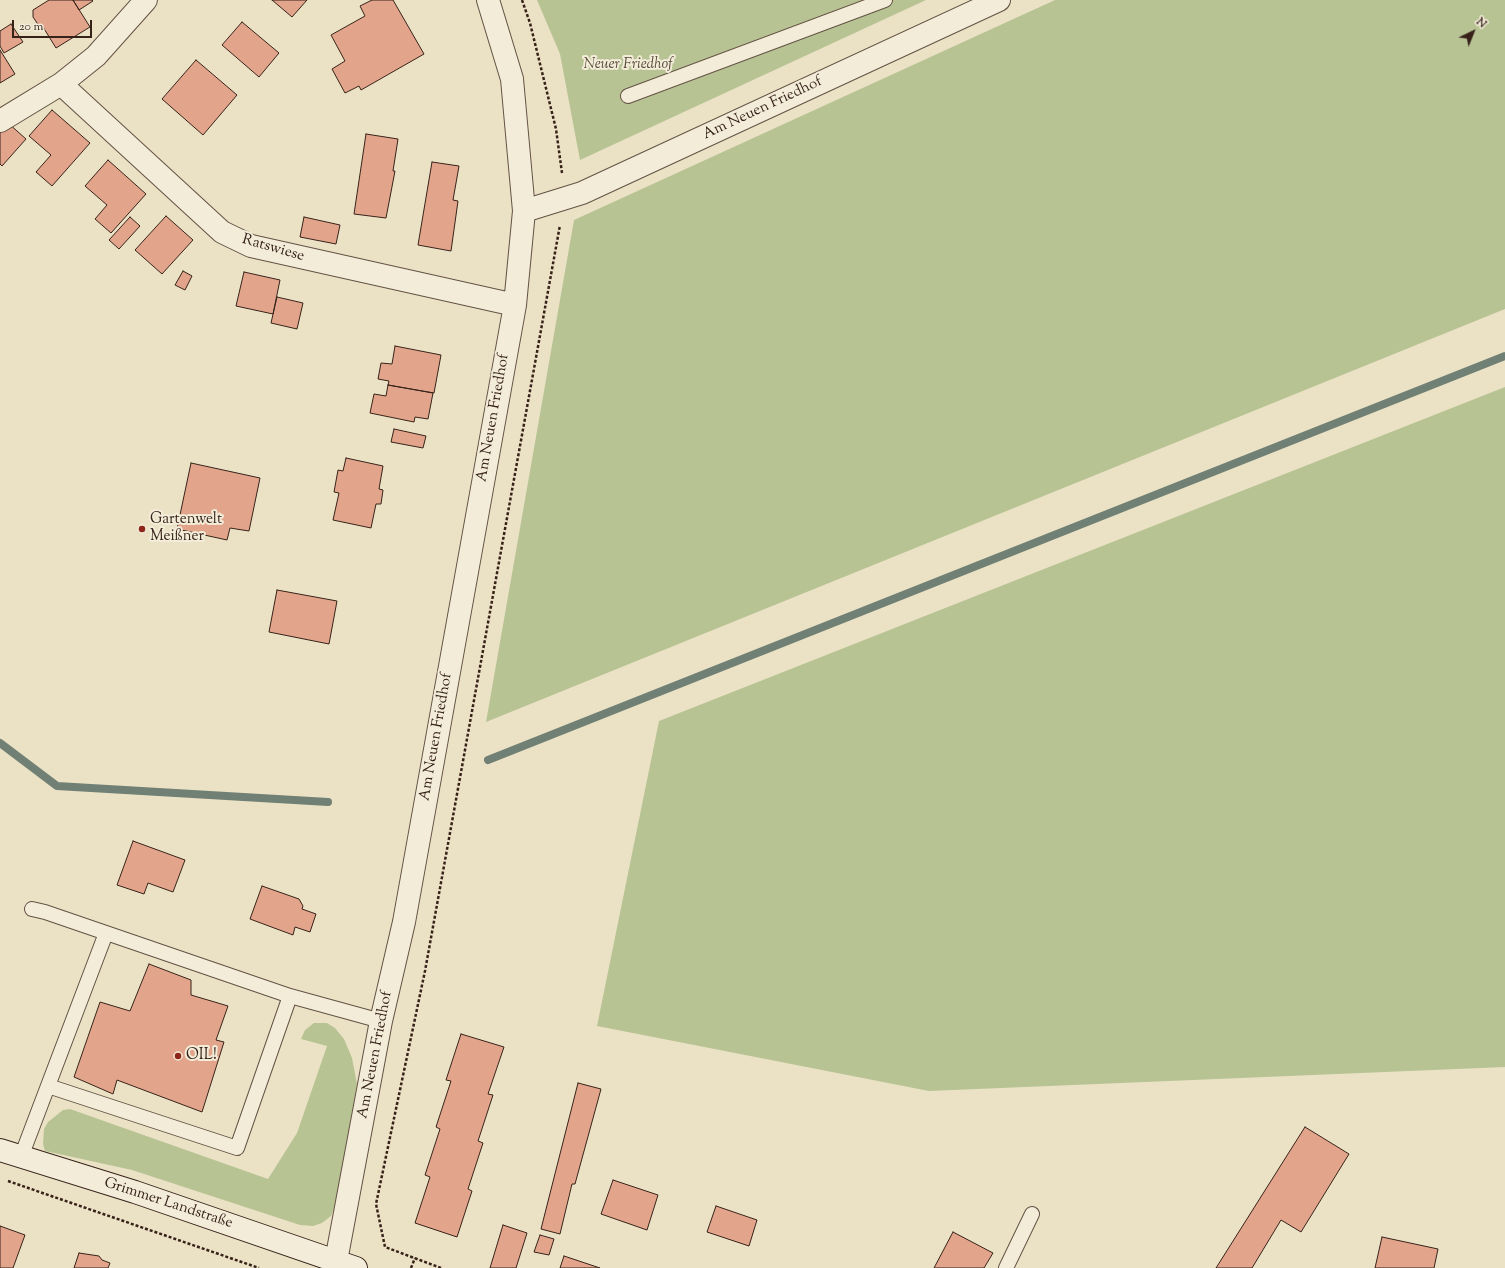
<!DOCTYPE html>
<html>
<head>
<meta charset="utf-8">
<style>
	body { margin:0 }
	#map { position:relative; width:1505px; height:1268px; overflow:hidden; background:#ebe2c5; font-family:"Sorts Mill Goudy",serif }
	canvas { display:block }
	.north { position:absolute; left:1453px; top:12px; width:40px; height:40px; -webkit-text-stroke:3px #f2ecd9; paint-order:stroke; rotate:43deg; font-size:11px; font-weight:700; line-height:16px; text-align:center; color:#372219 }
	.north::after { content:''; display:block; margin:auto; width:14px; height:18px; background:#372219; clip-path:polygon(50% 0,100% 100%,50% 72%,0 100%) }
	.scale { position:absolute; left:12px; top:20px; width:80px; height:18px; box-sizing:border-box; border:2px solid #372219; border-top:0; padding-left:5px; font-size:12px; line-height:14px; white-space:nowrap; color:#372219; -webkit-text-stroke:3px #f2ecd9; paint-order:stroke }
</style>
</head>
<body>
<div id="map">
<canvas width="1505" height="1268"></canvas>
<div class="north">N</div>
<div class="scale">20 m</div>
</div>
<script>
const c = document.querySelector('canvas').getContext('2d');
c.lineJoin = 'round';
function fill(path, color) { c.fillStyle = color; c.fill(path, 'evenodd'); }
const poly = rows => new Path2D(rows.map(r => 'M' + r).join(''));
function strokePath(path, color, width, dash) { c.strokeStyle = color; c.lineWidth = width; c.lineCap = dash ? 'butt' : 'round'; c.setLineDash(dash || []); c.stroke(path); }
function label(font, color, halo, rows, align = 'center') {
  c.font = font + ' "Sorts Mill Goudy",serif'; c.lineWidth = 4; c.setLineDash([]); c.textBaseline = 'middle'; c.strokeStyle = halo; c.fillStyle = color; for (const [text, x, y, turn = 0] of rows) {
    c.save(); c.translate(x, y); c.rotate((+turn || 0) * Math.PI / 180); c.textAlign = isNaN(turn) ? turn : align; if (halo) c.strokeText(text, 0, 0); c.fillText(text, 0, 0); c.restore();
  }
}
const green = poly([
	[537,0,926,0,580,160,560,54],
	[1055,0,1505,0,1505,309,486,722,574,220],
	[1505,387,1505,1067,929,1091,597,1026,659,721],
	[314,1023,327,1023,335,1028,344,1039,352,1058,357,1084,336,1203,331,1216,322,1223,313,1226,300,1225,132,1170,45,1151,43,1144,44,1129,48,1122,63,1110,70,1109,268,1179,297,1133,327,1046,301,1039,305,1030]
]);
const stream = poly([
	[0,743,57,786,328,802],
	[488,760,1505,356]
]);
const building = poly([
	[49,0,73,0,90,27,56,48,43,27,39,26,33,17,33,10,49,0],
	[73,0,92,0,93,1,79,10,73,0],
	[272,0,307,0,292,17,272,0],
	[372,0,393,0,424,54,361,90,359,86,345,93,332,69,345,61,331,35,365,16,360,6,372,0],
	[242,22,279,53,259,77,222,45,242,22],
	[11,24,23,42,4,53,0,46,0,31,11,24],
	[0,50,15,74,0,83,0,50],
	[196,60,237,95,203,135,162,99,196,60],
	[52,110,90,143,52,186,36,172,51,155,29,136,52,110],
	[8,123,26,139,2,166,0,164,0,132,8,123],
	[366,134,398,139,393,171,395,171,386,218,354,214,366,134],
	[108,160,146,194,111,233,95,219,107,205,85,186,108,160],
	[432,162,459,166,453,200,458,201,451,251,418,245,432,162],
	[166,216,193,240,162,274,135,250,166,216],
	[130,217,140,226,119,249,109,240,130,217],
	[304,217,340,225,336,244,300,237,304,217],
	[183,271,192,276,185,290,175,285,183,271],
	[244,272,280,280,273,314,236,306,244,272],
	[277,297,303,303,297,329,271,323,277,297],
	[395,346,441,355,434,393,388,385,389,381,378,379,381,363,392,364,395,346],
	[388,385,433,393,428,419,415,417,414,422,370,413,374,394,386,396,388,385],
	[394,429,426,436,423,448,391,442,394,429],
	[346,458,383,466,379,489,383,490,381,504,376,504,371,528,333,520,339,493,334,492,338,470,343,471,346,458],
	[191,463,260,478,249,531,230,528,227,540,177,529,191,463],
	[277,590,337,601,329,644,269,632,277,590],
	[133,841,185,860,173,892,148,883,144,894,117,885,133,841],
	[262,886,299,899,303,906,302,909,316,914,310,932,295,927,293,935,250,919,262,886],
	[149,964,191,980,191,995,228,1006,216,1040,224,1042,202,1112,117,1080,113,1094,74,1077,100,1002,130,1011,149,964],
	[461,1034,504,1047,488,1094,493,1095,478,1141,483,1143,468,1189,472,1191,457,1237,415,1223,430,1177,425,1175,440,1129,436,1127,451,1081,446,1080,461,1034],
	[578,1083,601,1089,575,1184,572,1184,560,1234,541,1229,578,1083],
	[1305,1127,1349,1154,1301,1232,1281,1220,1252,1268,1216,1268,1305,1127],
	[613,1180,658,1195,647,1230,601,1214,613,1180],
	[716,1206,757,1220,749,1246,707,1232,716,1206],
	[503,1225,527,1233,516,1268,490,1268,503,1225],
	[0,1226,25,1235,13,1268,0,1268,0,1226],
	[953,1232,993,1253,984,1268,934,1268,953,1232],
	[540,1235,554,1239,549,1255,534,1252,540,1235],
	[1382,1237,1438,1249,1434,1268,1375,1268,1382,1237],
	[79,1253,99,1256,102,1260,110,1263,108,1268,74,1268,79,1253],
	[564,1256,600,1268,560,1268,564,1256]
]);
const path = poly([
	[522,0,530,23,556,129,562,173],
	[8,1181,259,1268],
	[411,1268,415,1258],
	[441,1268,385,1247,376,1204,425,971,560,225]
]);
const service = poly([
	[628,96,885,0],
	[32,909,45,912,290,996,381,1021],
	[48,1086,237,1148,290,996],
	[21,1157,106,933],
	[1006,1268,1032,1214]
]);
const minor = poly([
	[146,0,96,56,61,84,222,232,251,246,515,305],
	[0,121,61,84],
	[524,211,582,193,999,0],
	[336,1261,381,1021,404,922,515,305,524,211,512,79,488,0]
]);
const secondary = poly([
	[0,1150,135,1192,356,1268]
]);
const markers = [
	[142,529,4,"#8f2418"],
	[178,1056,4,"#8f2418"]
];
const parkNames = [
	["Neuer Friedhof",628,65]
];
const streetNames = [
	["Am Neuen Friedhof",763,109,-25],
	["Ratswiese",273,249,16],
	["Am Neuen Friedhof",494,418,-80],
	["Am Neuen Friedhof",437,737,-80],
	["Am Neuen Friedhof",376,1055,-79],
	["Grimmer Landstraße",168,1204,18]
];
const poiNames = [
	["Gartenwelt",150,520],
	["Meißner",150,537],
	["OIL!",186,1056]
];
fill(green, '#b8c394');
strokePath(stream, '#718074', 8);
fill(building, '#e2a58c');
strokePath(building, '#372219', 1);
strokePath(service, '#645244', 16);
strokePath(minor, '#645244', 24);
strokePath(secondary, '#372219', 24);
strokePath(path, '#372219', 2.5, [3, 2]);
strokePath(service, '#f2ecd9', 14);
strokePath(minor, '#f2ecd9', 22);
strokePath(secondary, '#f2ecd9', 22);
for (const [x, y, r, color] of markers) { const dot = new Path2D(); dot.arc(x, y, r, 0, 2 * Math.PI); c.fillStyle = color; c.fill(dot); strokePath(dot, '#f2ecd9', 1.5); }
label('italic 15px', '#574a38', '#f2ecd9', parkNames);
label('15px', '#372219', '#f2ecd9', streetNames);
label('15px', '#372219', '#f2ecd9', poiNames, 'left');
</script>
</body>
</html>
